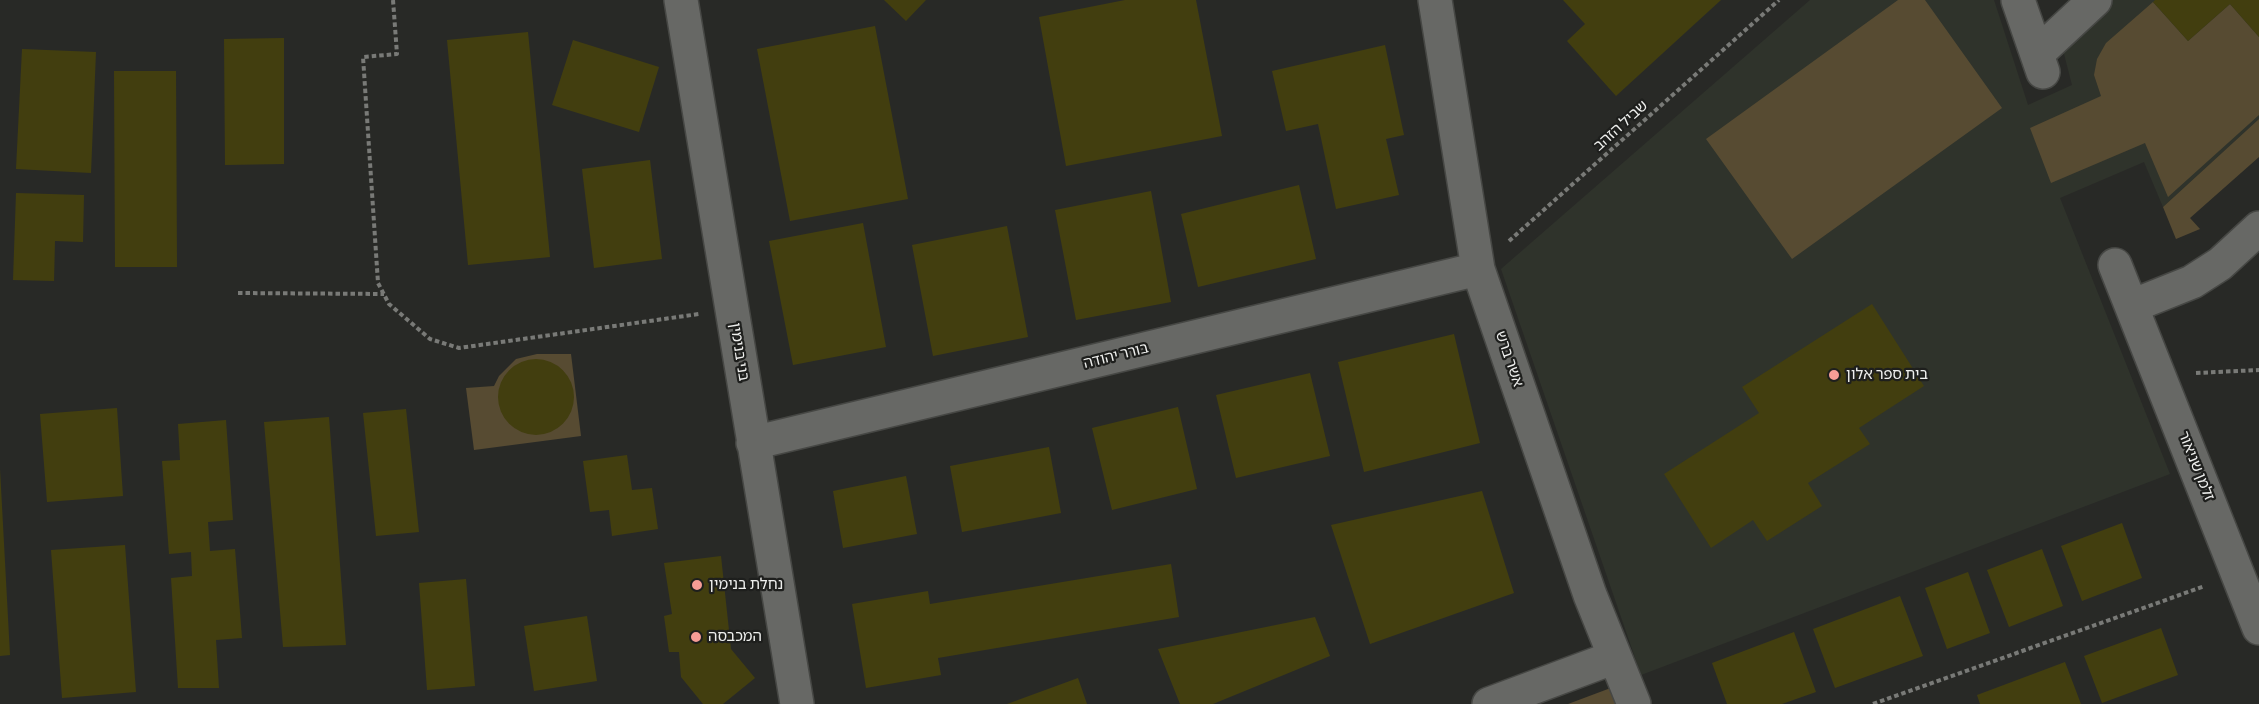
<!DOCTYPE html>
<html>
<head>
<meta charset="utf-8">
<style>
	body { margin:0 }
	canvas { display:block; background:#282926 }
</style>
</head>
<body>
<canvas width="2259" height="704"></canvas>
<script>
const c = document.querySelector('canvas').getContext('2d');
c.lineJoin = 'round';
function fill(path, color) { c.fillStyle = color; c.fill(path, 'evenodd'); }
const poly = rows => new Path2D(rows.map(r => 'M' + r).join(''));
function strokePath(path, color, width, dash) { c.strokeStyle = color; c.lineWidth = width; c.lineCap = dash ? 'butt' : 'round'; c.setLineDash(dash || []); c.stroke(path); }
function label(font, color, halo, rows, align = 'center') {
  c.font = font + ' Bitter,"Noto Sans Hebrew",serif'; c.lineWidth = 4.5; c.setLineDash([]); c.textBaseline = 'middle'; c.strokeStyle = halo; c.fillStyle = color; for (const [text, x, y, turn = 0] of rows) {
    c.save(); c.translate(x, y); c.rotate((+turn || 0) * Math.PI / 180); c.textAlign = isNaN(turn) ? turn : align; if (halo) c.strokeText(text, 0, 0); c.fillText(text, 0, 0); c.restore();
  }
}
const built = poly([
	[1810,0,1994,0,2028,105,2072,85,2062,46,2075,0,2259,0,2259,119,2163,207,2144,162,2060,198,2170,474,1641,675,1501,269]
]);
const green = poly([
	[1898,0,1925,0,2002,108,1792,259,1706,139],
	[2153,2,2188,41,2230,4,2259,37,2259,115,2168,197,2145,143,2051,183,2030,128,2101,96,2094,75,2097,59,2106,43],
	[2259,119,2259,157,2190,218,2200,229,2176,239,2163,207],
	[537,354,571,354,581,436,474,450,466,388,494,386,499,376,516,359],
	[1616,686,1623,704,1568,704]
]);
const building = poly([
	[884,0,926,0,906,21],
	[1125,0,1196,0,1222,136,1066,166,1039,17],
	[1563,0,1721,0,1616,96,1567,41,1585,24],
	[2155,0,2259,0,2259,37,2230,4,2188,41,2153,2],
	[875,26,908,199,790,221,757,49],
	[528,32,550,257,468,265,447,40],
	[284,38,284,164,225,165,224,39],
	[573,40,659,67,639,132,552,105],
	[1385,45,1404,135,1386,139,1399,195,1336,209,1318,124,1286,131,1272,71],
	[22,49,96,52,91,173,16,169],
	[114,71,176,71,177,267,115,267],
	[650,160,662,259,594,268,582,169],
	[1299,185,1316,259,1198,287,1181,214],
	[1151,191,1171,302,1076,320,1055,210],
	[16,193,84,195,83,242,55,241,54,281,13,280],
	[863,223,886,347,793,365,769,241],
	[1007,226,1028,337,933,356,912,245],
	[1872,304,1924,386,1859,428,1870,444,1808,483,1822,506,1767,541,1753,520,1711,548,1664,474,1759,413,1742,387],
	[1454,334,1480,443,1364,472,1338,362],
	'498 397a38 38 0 1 1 76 0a38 38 0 1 1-76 0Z',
	[1310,373,1330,456,1236,478,1216,395],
	[1178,407,1197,489,1112,510,1092,428],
	[117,408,123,496,47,502,40,414],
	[406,409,419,532,376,536,363,413],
	[329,417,346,645,283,647,264,422],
	[226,420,233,520,208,522,210,551,235,549,242,638,216,640,219,688,178,688,171,578,192,576,191,552,169,554,162,461,180,460,178,424],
	[1049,447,1061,513,962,532,950,466],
	[627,455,632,490,652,488,658,529,612,536,609,510,590,512,583,461],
	[0,469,10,655,0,656],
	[906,476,917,534,843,548,833,491],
	[1482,491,1514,593,1370,644,1331,525],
	[2122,523,2142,578,2082,601,2061,546],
	[125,545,136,692,62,698,51,550],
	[2042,549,2063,606,2009,627,1987,570],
	[721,556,731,649,755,678,723,704,703,704,681,677,679,652,669,652,664,616,672,614,664,563],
	[1171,564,1179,617,938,658,941,675,866,688,852,604,928,591,930,604],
	[1968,572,1990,633,1947,649,1925,588],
	[466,579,475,686,427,690,419,583],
	[1900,596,1923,656,1835,688,1813,629],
	[587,616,597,681,534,691,524,626],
	[1315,617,1330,656,1213,704,1180,704,1158,649],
	[2161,628,2178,675,2102,703,2084,656],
	[1794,632,1816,692,1782,704,1727,704,1712,663],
	[2065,662,2081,704,1980,704,1977,695],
	[1078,678,1087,704,1007,704]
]);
const path = poly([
	[393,0,397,54,363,57,378,283,389,304,430,339,459,348,699,314],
	[1509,241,1779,0],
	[238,293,384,294],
	[2196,373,2259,370],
	[1873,704,2205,586]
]);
const minor = poly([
	[681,0,797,704],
	[1435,0,1478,269,1590,595,1634,704],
	[2018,0,2043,72],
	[2037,54,2095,0],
	[2115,265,2259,628],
	[2132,306,2192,282,2220,264,2259,228],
	[753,443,1478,269],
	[1489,704,1615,657]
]);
const markers = [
	[1834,375,6,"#f59c96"],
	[697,585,6,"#f59c96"],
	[696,637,6,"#f59c96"]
];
const streetNames = [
	["שביל הזהב",1621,126,-42],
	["בני בנימין",739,352,81],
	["בורר יהודה",1116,356,-14],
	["אשר ברש",1509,359,71],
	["זלמן שניאור",2196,466,68]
];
const poiNames = [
	["בית ספר אלון",1846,375],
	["נחלת בנימין",709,585],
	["המכבסה",708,637]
];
fill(built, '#2f332b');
fill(green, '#574b32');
fill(building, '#423e0f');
strokePath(minor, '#464744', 36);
strokePath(path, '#797a77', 4, [4.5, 3]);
strokePath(minor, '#676865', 33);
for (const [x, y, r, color] of markers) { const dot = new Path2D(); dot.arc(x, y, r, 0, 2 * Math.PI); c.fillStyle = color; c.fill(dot); strokePath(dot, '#1e1f1d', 2); }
label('15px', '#eeefed', '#1e1f1d', streetNames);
label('15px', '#eeefed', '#1e1f1d', poiNames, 'left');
</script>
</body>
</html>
